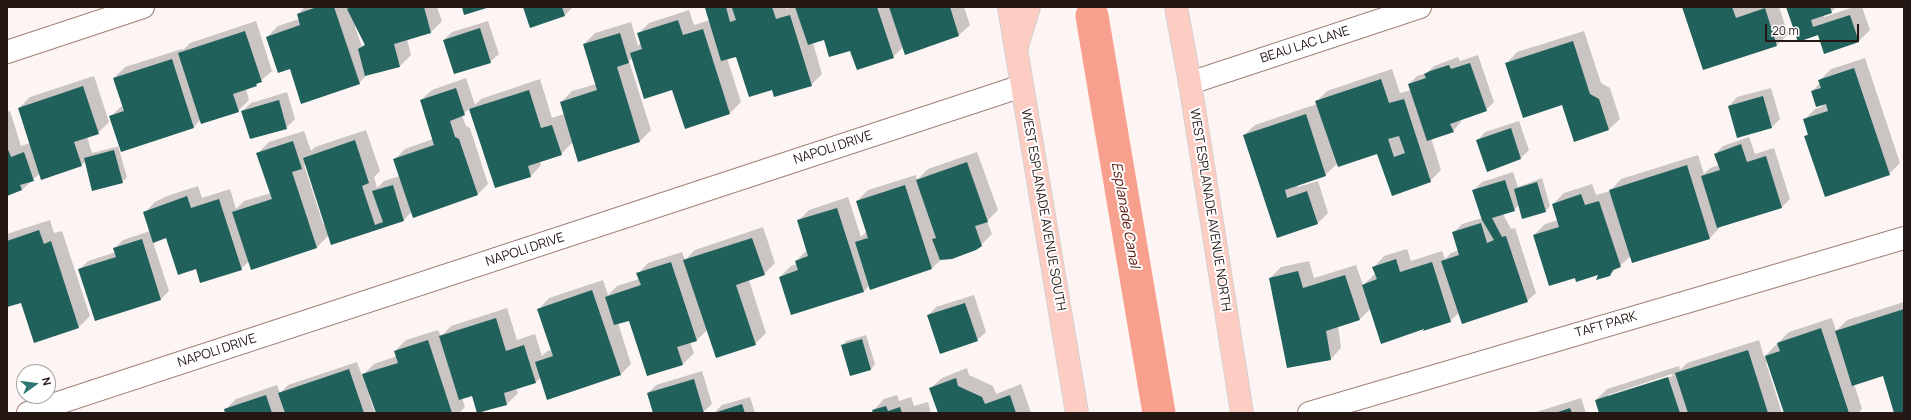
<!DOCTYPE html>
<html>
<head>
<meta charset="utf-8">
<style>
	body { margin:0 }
	#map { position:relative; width:1911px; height:420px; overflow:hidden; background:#fdf5f4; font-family:Manrope,sans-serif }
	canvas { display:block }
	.frame { position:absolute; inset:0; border:8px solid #241714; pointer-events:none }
	.north { position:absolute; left:16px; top:364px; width:40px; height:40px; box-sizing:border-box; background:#fff; border:1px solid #a7a2a1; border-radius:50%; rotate:76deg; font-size:11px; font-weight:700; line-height:16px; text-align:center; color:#241714 }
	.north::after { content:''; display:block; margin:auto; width:14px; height:18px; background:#2e7670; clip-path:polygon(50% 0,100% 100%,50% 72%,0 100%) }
	.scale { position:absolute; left:1765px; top:24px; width:94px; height:18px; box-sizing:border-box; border:2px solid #241714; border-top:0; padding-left:5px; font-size:12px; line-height:14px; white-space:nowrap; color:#241714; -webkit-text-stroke:3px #fff; paint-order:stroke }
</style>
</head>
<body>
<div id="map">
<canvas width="1911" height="420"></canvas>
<div class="frame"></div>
<div class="north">N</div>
<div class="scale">20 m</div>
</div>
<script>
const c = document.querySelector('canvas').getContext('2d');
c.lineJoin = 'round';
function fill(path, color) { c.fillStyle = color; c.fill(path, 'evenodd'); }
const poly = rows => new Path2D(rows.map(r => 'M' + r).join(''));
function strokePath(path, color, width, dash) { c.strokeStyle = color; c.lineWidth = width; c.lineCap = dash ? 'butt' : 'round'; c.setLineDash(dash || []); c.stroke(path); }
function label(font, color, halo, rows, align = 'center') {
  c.font = font + ' Manrope,sans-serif'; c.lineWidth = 4; c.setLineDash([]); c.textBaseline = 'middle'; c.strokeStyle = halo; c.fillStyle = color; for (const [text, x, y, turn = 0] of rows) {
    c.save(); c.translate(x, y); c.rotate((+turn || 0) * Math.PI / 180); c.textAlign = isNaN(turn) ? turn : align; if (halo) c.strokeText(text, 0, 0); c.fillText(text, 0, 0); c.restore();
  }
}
const shadow = poly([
	[305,7,437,7,442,21,431,32,407,39,411,55,400,66,368,74,359,83,290,68,267,37,278,26,299,19,298,14],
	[356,26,365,44,362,47,355,27],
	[524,7,573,7,565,15,531,27],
	[707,7,786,7,786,9,793,7,964,7,970,25,959,35,903,47,893,57,851,50,825,39,813,43,822,74,811,85,772,88,737,55,727,58,741,102,730,113,672,89,632,58,629,61,651,130,640,141,579,160,573,142,561,154,540,161,541,165,531,176,496,187,470,108,462,115,466,126,470,128,488,184,478,194,412,211,404,220,332,244,329,235,317,247,249,261,241,269,196,268,166,237,153,242,169,291,161,299,79,270,88,261,116,252,115,248,123,240,150,231,144,213,155,202,167,196,198,186,202,198,230,189,236,209,244,201,271,193,258,153,269,142,304,131,311,151,315,147,366,130,380,171,374,177,377,188,384,181,400,176,394,160,405,149,433,139,421,100,432,90,466,78,475,105,481,99,540,79,552,118,564,114,561,102,572,91,596,84,584,44,595,33,631,22,638,46,641,43,638,34,649,23,689,10,694,25,710,20,706,8],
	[306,164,325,224,323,224,304,165],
	[1683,7,1779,7,1788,34,1777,45,1704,69],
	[1787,7,1836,7,1831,12,1823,15,1824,17,1854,7,1862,7,1870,30,1859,41,1818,33],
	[256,21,272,71,256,85,246,89,249,100,238,111,201,119,194,127,118,146,127,177,122,182,86,161,81,165,40,173,22,190,7,195,7,112,10,111,21,146,30,143,19,108,30,97,94,76,109,122,98,133,87,137,92,153,120,146,110,117,123,105,114,78,125,67,182,49,183,50,190,43],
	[488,21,499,54,490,62,444,40,452,32],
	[1584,31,1601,83,1610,88,1620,119,1609,129,1563,104,1507,63,1517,52],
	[1478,55,1494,102,1486,110,1460,119,1461,122,1453,131,1431,138,1441,170,1430,181,1378,152,1337,164,1325,175,1297,185,1298,187,1318,181,1328,213,1317,224,1278,237,1244,135,1255,125,1317,104,1316,102,1327,91,1392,69,1400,93,1411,90,1409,84,1417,76,1427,73,1434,66,1458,57,1460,61],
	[1865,58,1900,163,1889,174,1805,136,1809,133,1804,120,1815,109,1823,106,1812,91,1820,83,1820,80,1831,69],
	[1771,88,1780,119,1771,128,1729,106,1737,97],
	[287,92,295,119,286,128,242,111,251,103],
	[1519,121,1529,150,1521,158,1487,170,1477,141,1485,132],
	[1749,137,1755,154,1774,148,1790,199,1782,207,1720,227,1710,238,1631,256,1609,275,1600,273,1534,235,1545,224,1558,220,1553,204,1564,193,1592,184,1596,195,1610,191,1621,179,1698,155,1704,174,1710,168,1719,165,1715,154,1723,146],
	[977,152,998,210,987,221,992,234,981,245,942,259,932,268,871,288,870,285,864,291,792,314,780,277,791,266,797,264,796,261,807,250,798,221,809,210,848,197,861,237,867,231,857,201,868,190,916,175,917,180,928,169],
	[1513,172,1518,187,1542,178,1550,206,1546,211,1523,218,1519,205,1514,210,1503,214,1511,229,1515,228,1536,293,1527,301,1459,313,1450,321,1415,331,1382,343,1371,308,1360,319,1338,326,1341,348,1331,359,1270,278,1281,267,1309,261,1314,278,1356,265,1363,285,1376,273,1374,267,1384,256,1407,249,1411,261,1442,251,1445,259,1451,253,1459,250,1453,233,1462,224,1482,218,1474,190,1482,182],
	[50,220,54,233,62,231,90,316,79,327,35,341,22,302,7,306,7,234],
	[763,227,775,263,764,274,749,280,766,333,755,344,707,330,697,340,690,342,694,353,683,364,648,375,630,320,618,323,631,364,620,375,541,377,536,382,516,388,518,393,507,404,479,413,473,395,462,398,465,407,459,413,377,413,371,395,369,395,375,413,226,413,225,410,236,399,277,385,280,393,288,385,357,362,362,376,374,364,397,356,395,351,406,340,438,330,441,336,451,326,507,308,517,340,535,334,542,356,547,351,552,350,539,309,549,298,603,280,608,295,617,286,639,279,638,274,648,263,682,252,685,260,695,250],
	[974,295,986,332,977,340,928,316,936,307],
	[1904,302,1904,413,1894,413,1884,375,1854,384,1862,409,1858,413,1785,413,1768,362,1766,363,1782,413,1601,413,1596,400,1607,389,1679,366,1680,370,1687,363,1759,340,1764,357,1789,332,1832,318,1836,331,1847,320],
	[1672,374,1673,376,1608,397,1608,395],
	[866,335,875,364,871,369,851,375,842,346,846,341],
	[967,368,969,375,993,386,996,394,1021,384,1031,413,939,413,931,388,942,378],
	[702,371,712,404,703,412,654,413,648,393,656,385],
	[897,395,899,401,911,397,914,406,928,402,931,413,874,413,874,410,884,399],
	[750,397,755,413,714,413,722,405],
	[1581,398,1586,413,1533,413]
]);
const canal = poly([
	[1092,16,1159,413]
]);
const building = poly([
	[317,7,334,7,360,84,301,104,290,69,278,73,266,37,300,25,297,14],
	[351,7,424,7,431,33,394,44,400,67,365,76,358,49,365,45,347,9],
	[462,7,490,7,464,15],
	[523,7,562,7,565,16,530,28],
	[708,7,726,7,730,22,736,20,732,8,736,7,772,7,776,19,790,15,812,86,774,97,772,90,749,97,736,57,721,61,705,8],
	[795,7,877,7,894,58,857,70,850,51,829,57,824,40,808,45],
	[889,7,950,7,959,36,905,55],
	[1682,7,1732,7,1736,18,1765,8,1777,46,1703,70],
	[1786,7,1830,7,1832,13,1811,20,1813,27,1850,15,1859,42,1824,54,1818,35,1798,42],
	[678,20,683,35,703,29,730,114,685,129,672,90,644,99,630,53,642,49,637,33],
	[480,28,491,63,454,74,443,40],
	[245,31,262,82,256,84,257,86,233,94,239,112,201,124,178,53],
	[620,33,629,63,617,67,640,142,578,162,560,102,597,90,583,44],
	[1573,41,1590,94,1599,99,1609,130,1574,142,1562,105,1523,118,1505,63],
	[172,59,194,128,121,152,109,116,124,111,113,78],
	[1470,63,1487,111,1450,124,1454,132,1427,141,1408,84,1426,78,1424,74,1430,71,1449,65,1451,69],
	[1854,68,1890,175,1825,197,1804,136,1808,135,1803,119,1828,111,1826,104,1816,107,1811,91,1821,88,1818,80],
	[1381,79,1389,103,1404,99,1431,182,1392,196,1377,154,1338,167,1315,101],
	[1399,136,1405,153,1394,157,1388,139],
	[83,86,99,134,74,142,82,166,41,180,18,108],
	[456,88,465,115,450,121,455,137,459,139,478,195,413,218,393,159,434,145,420,100],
	[529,90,541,128,552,125,562,155,528,166,531,177,495,188,469,109],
	[1763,96,1772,128,1737,138,1728,106],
	[279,100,287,129,250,139,241,111],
	[1306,114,1326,176,1285,190,1287,198,1307,191,1318,224,1277,238,1243,135],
	[1511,128,1521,159,1487,172,1476,140],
	[355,140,369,183,362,186,375,225,383,222,372,191,393,185,404,221,331,245,303,158],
	[293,141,302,169,292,172,317,248,251,270,232,212,272,199,256,153],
	[1741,144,1747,162,1766,156,1782,208,1717,228,1701,176,1720,170,1714,154],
	[7,147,11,157,24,152,34,181,20,185,22,190,7,196],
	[114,150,123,183,92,191,84,158],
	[967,162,988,222,975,226,982,246,976,250,952,259,940,260,932,239,936,238,916,180],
	[1687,165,1710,239,1632,263,1609,190],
	[1505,180,1515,211,1492,218,1502,237,1506,236,1528,302,1462,324,1441,261,1459,255,1452,232,1481,223,1487,243,1494,240,1482,220,1472,190],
	[1537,182,1546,212,1522,219,1514,189],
	[905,185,932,269,870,290,855,242,868,238,856,201],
	[1581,194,1585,205,1599,201,1621,267,1613,270,1610,276,1596,280,1598,275,1576,282,1575,278,1549,286,1533,235,1559,227,1552,204],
	[187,196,191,208,219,199,242,270,200,283,196,269,178,275,166,238,153,243,143,212],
	[837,208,864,292,791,315,779,277,798,270,795,261,808,256,797,220],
	[39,230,44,244,51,241,79,328,34,343,21,303,7,307,7,241],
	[752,238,765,275,736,285,756,345,716,358,683,260],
	[142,239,161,300,95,321,78,269,116,257,113,248],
	[1396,259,1400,272,1432,262,1451,322,1423,331,1424,329,1381,344,1362,285,1377,279,1372,267],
	[671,262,697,341,677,347,683,365,647,376,629,321,614,325,605,297,641,285,636,273],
	[1298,271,1303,288,1345,275,1360,320,1326,331,1331,360,1287,368,1269,278],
	[592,290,621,375,547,400,535,362,553,356,537,309],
	[965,303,978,341,940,354,927,315],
	[1904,309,1904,413,1894,413,1883,376,1852,386,1835,331],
	[496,318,506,351,524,345,536,383,504,393,507,405,477,413,472,396,459,400,439,336],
	[1821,328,1849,413,1784,413,1765,356,1780,351,1777,343],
	[862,339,871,370,850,376,841,345],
	[428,340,452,413,376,413,362,374,398,363,394,351],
	[1748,350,1768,413,1688,413,1675,373],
	[349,369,364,413,285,413,278,393],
	[1668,377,1680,413,1599,413,1595,400],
	[956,378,958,386,982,397,985,404,1010,395,1016,413,938,413,929,388],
	[694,379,704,413,653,413,647,393],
	[266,395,272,413,225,413,224,409],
	[742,404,745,413,714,413],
	[886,406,888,411,900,407,902,413,873,413,872,410],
	[1570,408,1572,413,1555,413]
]);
const minor = poly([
	[7,52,143,7],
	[1190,83,1420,7],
	[28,413,1022,86],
	[1309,413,1904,238]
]);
const major = poly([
	[1009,7,1077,413],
	[1176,7,1190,83,1242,413],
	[1017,46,1029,7]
]);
const streetNames = [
	["BEAU LAC LANE",1305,45,-18],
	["NAPOLI DRIVE",833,148,-18],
	["WEST ESPLANADE AVENUE SOUTH",1043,210,80],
	["WEST ESPLANADE AVENUE NORTH",1210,210,81],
	["NAPOLI DRIVE",525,250,-18],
	["TAFT PARK",1606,325,-16],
	["NAPOLI DRIVE",217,351,-18]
];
const waterNames = [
	["Esplanade Canal",1125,215,80]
];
fill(shadow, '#0003');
strokePath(canal, '#f8a08e', 33);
fill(building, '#20615c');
strokePath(minor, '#a07f78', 24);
strokePath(major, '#d3d1d0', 24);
strokePath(minor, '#fff', 22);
strokePath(major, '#fdcdc3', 22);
label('13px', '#241714', '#fff', streetNames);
label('italic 14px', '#590c01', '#fff', waterNames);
</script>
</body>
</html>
